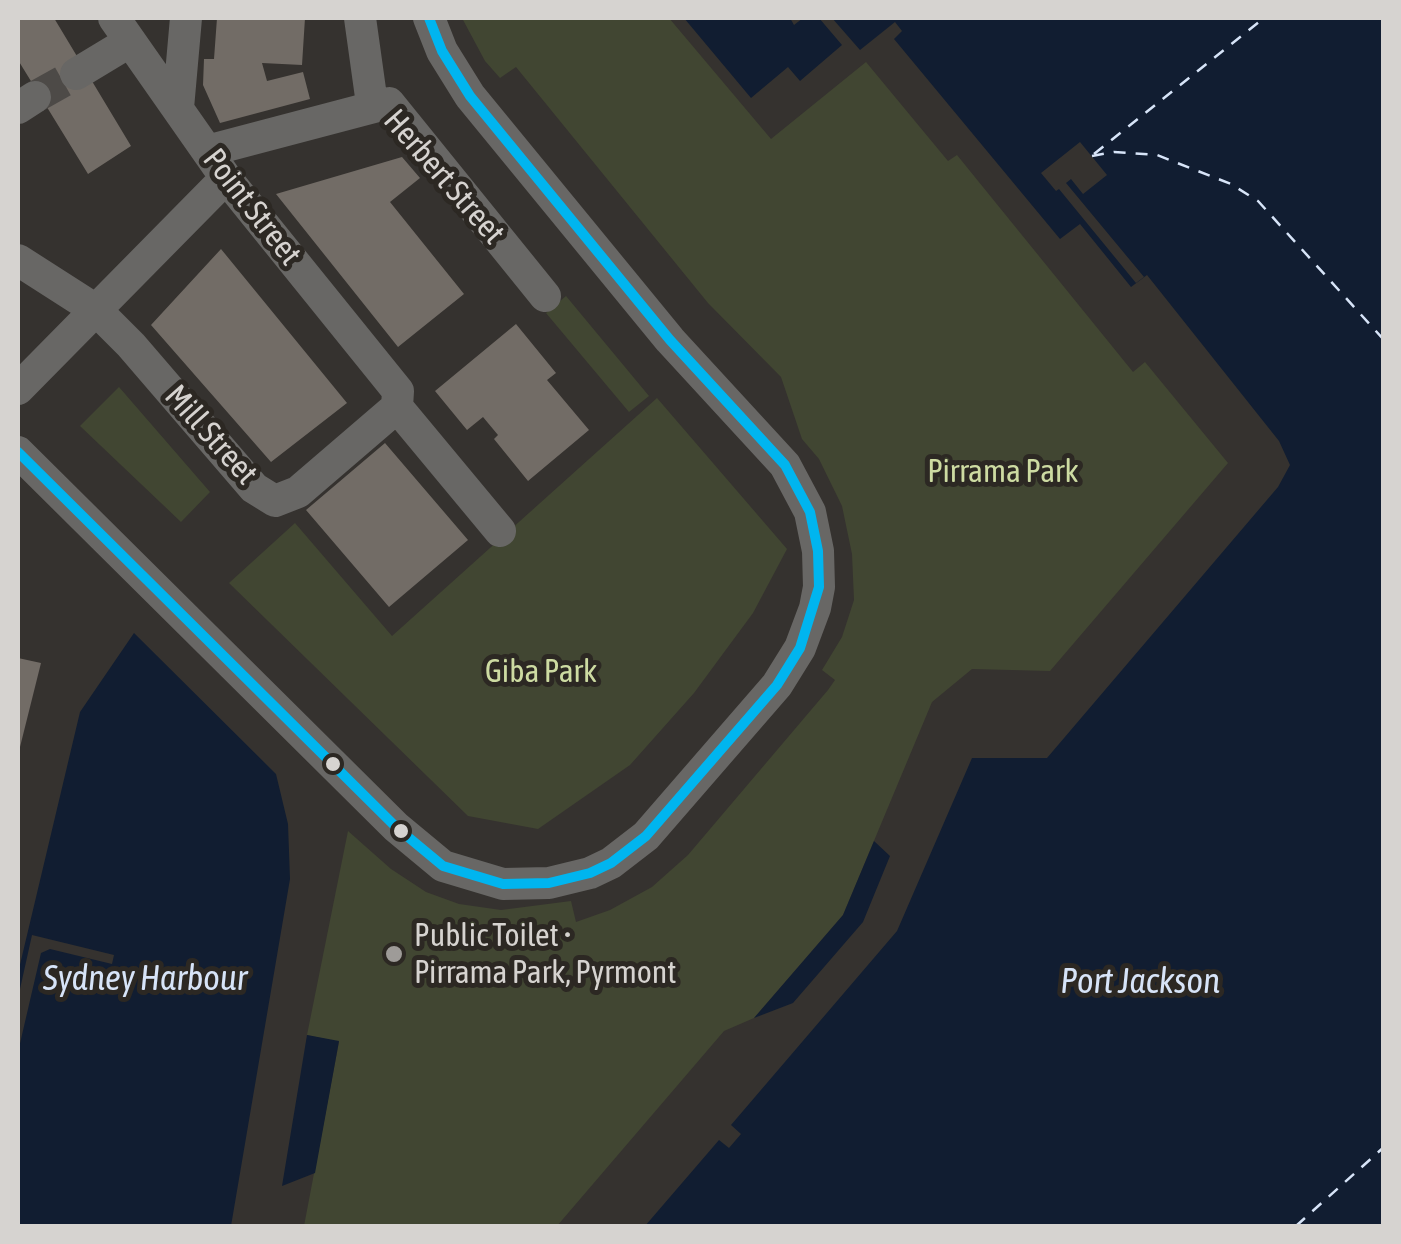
<!DOCTYPE html>
<html>
<head>
<meta charset="utf-8">
<style>
	body { margin:0 }
	#map { position:relative; width:1401px; height:1244px; overflow:hidden; background:#35322f; font-family:"Asap Condensed",sans-serif }
	canvas { display:block }
	.frame { position:absolute; inset:0; border:20px solid #d6d3d0; pointer-events:none }
</style>
</head>
<body>
<div id="map">
<canvas width="1401" height="1244"></canvas>
<div class="frame"></div>
</div>
<script>
const c = document.querySelector('canvas').getContext('2d');
c.lineJoin = 'round';
function fill(path, color) { c.fillStyle = color; c.fill(path, 'evenodd'); }
const poly = rows => new Path2D(rows.map(r => 'M' + r).join(''));
function strokePath(path, color, width, dash) { c.strokeStyle = color; c.lineWidth = width; c.lineCap = dash ? 'butt' : 'round'; c.setLineDash(dash || []); c.stroke(path); }
function label(font, color, halo, rows, align = 'center') {
  c.font = font + ' "Asap Condensed",sans-serif'; c.lineWidth = 10; c.setLineDash([]); c.textBaseline = 'middle'; c.strokeStyle = halo; c.fillStyle = color; for (const [text, x, y, turn = 0] of rows) {
    c.save(); c.translate(x, y); c.rotate((+turn || 0) * Math.PI / 180); c.textAlign = isNaN(turn) ? turn : align; if (halo) c.strokeText(text, 0, 0); c.fillText(text, 0, 0); c.restore();
  }
}
const green = poly([
	[462,18,669,18,771,139,866,62,948,161,957,155,1133,372,1145,362,1228,463,1050,671,972,669,932,702,843,915,754,1018,724,1031,557,1226,304,1226,339,1042,307,1035,348,831,391,869,426,892,459,904,501,910,571,901,576,922,610,910,652,887,688,855,828,690,835,680,822,670,842,637,854,600,852,554,842,506,819,459,802,439,781,377,708,303,516,67,500,78,485,61],
	[566,296,649,396,629,412,546,313],
	[119,387,210,492,181,522,80,426],
	[657,398,787,549,753,613,694,693,630,765,538,829,468,816,229,583,295,523,392,636]
]);
const water = poly([
	[684,18,790,18,794,25,803,18,819,18,842,45,800,81,788,67,751,98],
	[832,18,1383,18,1383,1226,645,1226,719,1140,729,1148,741,1134,731,1125,897,931,972,758,1047,758,1278,487,1290,465,1279,441,1147,275,1131,287,1080,224,1060,239,894,39,902,31,895,22,860,50],
	[134,633,276,774,288,824,290,879,231,1226,18,1226,18,973,80,712],
	[874,841,890,856,863,922,793,1003,754,1018,843,915],
	[307,1035,339,1041,315,1173,282,1186]
]);
const pier = poly([
	[1080,142,1107,175,1083,194,1071,179,1066,183,1144,277,1136,283,1059,189,1056,191,1041,173],
	[32,935,114,955,112,964,50,949,41,953,18,1052,18,998]
]);
const ferry = poly([
	[1094,154,1264,18],
	[1092,156,1114,152,1157,155,1231,184,1258,201,1384,340],
	[1296,1226,1384,1147]
]);
const building = poly([
	[18,18,54,18,131,146,88,174,18,60],
	[217,18,305,18,302,65,262,63,267,81,303,72,310,99,220,123,203,85,204,59,214,59],
	[402,157,420,178,390,202,464,294,398,347,276,194],
	[221,249,347,403,271,462,151,325],
	[516,324,556,373,547,380,589,430,528,481,494,439,498,435,483,417,467,430,435,391],
	[385,443,468,540,389,607,306,510],
	[18,658,41,663,19,751,18,751]
]);
const minorTunnel = poly([
	[35,97,76,74]
]);
const minor = poly([
	[360,18,372,104],
	[76,74,129,42],
	[18,108,35,97],
	[178,108,186,18],
	[207,151,389,103,545,296],
	[18,260,96,310,131,345,254,488,275,501,298,492,397,407,398,391,226,178,114,18],
	[18,389,226,178],
	[397,407,500,531],
	[18,452,396,827,443,866,503,884,549,883,590,873,611,863,646,836,777,685,800,648,815,608,819,587,818,551,810,512,785,465,670,340,470,96,442,51,429,18]
]);
const bus1 = poly([
	[18,452,396,827,443,866,503,884,549,883,590,873,611,863,646,836,777,685,800,648,819,587,818,551,810,512,785,465,670,340,470,96,442,51,429,18]
]);
const markers = [
	[333,764,9,"#d6d3d0"],
	[401,831,9,"#d6d3d0"],
	[394,954,10,"#9e9b98"]
];
const streetNames = [
	["Herbert Street",444,177,49],
	["Point Street",252,207,52],
	["Mill Street",211,435,48]
];
const parkNames = [
	["Pirrama Park",1003,472],
	["Giba Park",541,672]
];
const poiNames = [
	["Public Toilet •",414,936],
	["Pirrama Park, Pyrmont",414,973]
];
const waterNames = [
	["Sydney Harbour",145,979],
	["Port Jackson",1140,982]
];
fill(green, '#414632');
fill(water, '#111d31');
fill(pier, '#35322f');
strokePath(ferry, '#d7e4f8', 2.5, [12, 10]);
fill(building, '#726c66');
strokePath(minorTunnel, '#4d4a47', 32, [32, 16]);
strokePath(minor, '#686765', 32);
strokePath(bus1, '#00b5ef', 10);
for (const [x, y, r, color] of markers) { const dot = new Path2D(); dot.arc(x, y, r, 0, 2 * Math.PI); c.fillStyle = color; c.fill(dot); strokePath(dot, '#2c2823', 4); }
label('32px', '#d6d3d0', '#2c2823', streetNames);
label('32px', '#cddba2', '#2c2823', parkNames);
label('32px', '#d6d3d0', '#2c2823', poiNames, 'left');
label('italic 35px', '#d7e4f8', '#2c2823', waterNames);
</script>
</body>
</html>
